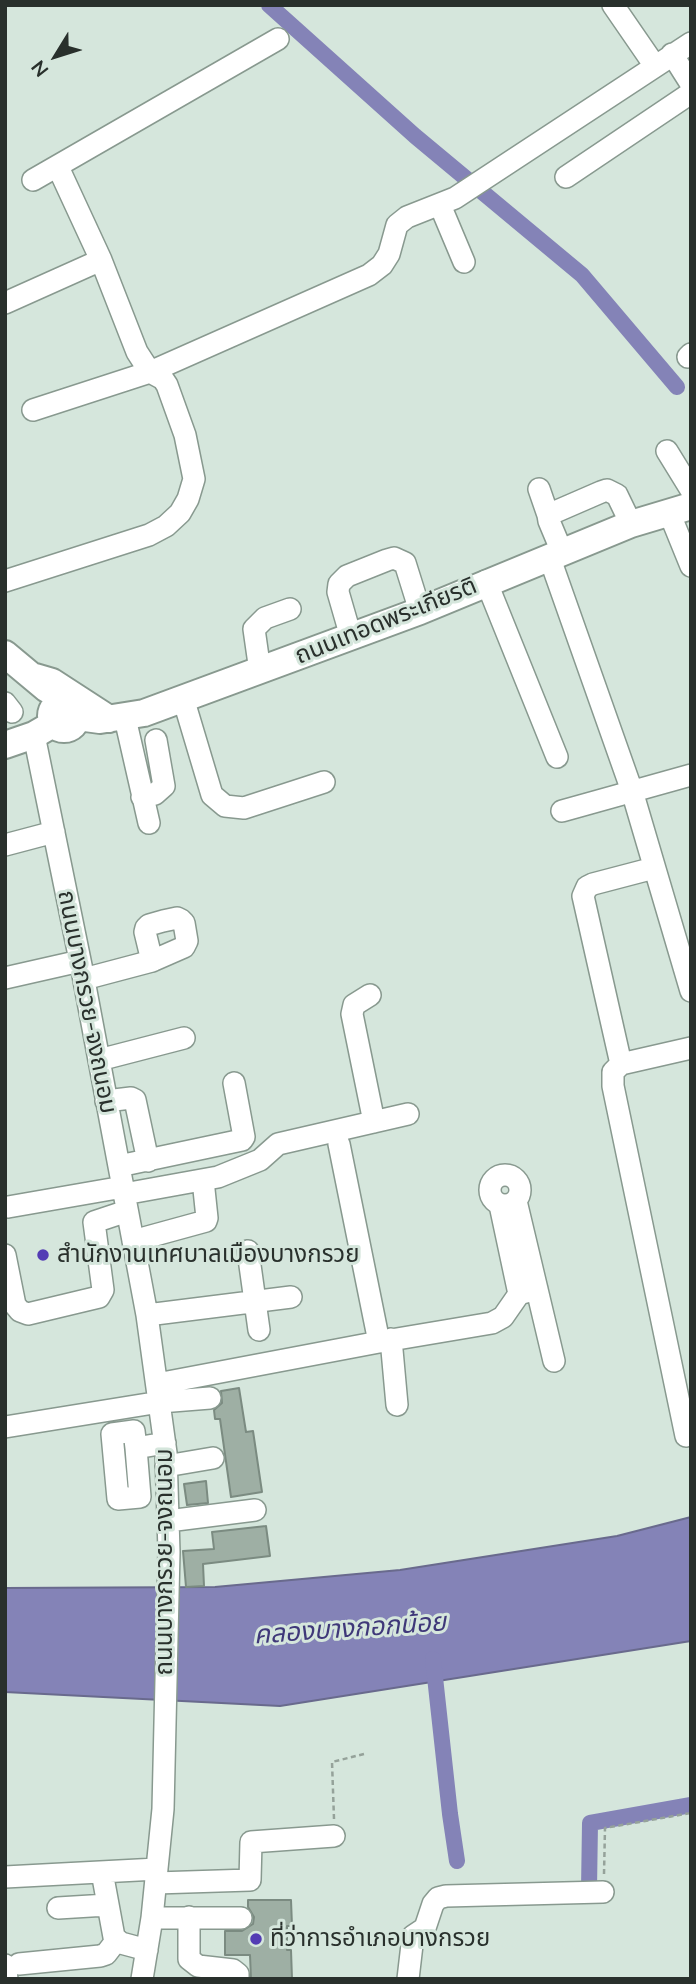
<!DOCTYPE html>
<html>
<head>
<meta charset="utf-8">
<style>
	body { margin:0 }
	#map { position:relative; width:696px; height:1984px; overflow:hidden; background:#d5e6dc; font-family:Mulish,sans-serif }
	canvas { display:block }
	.frame { position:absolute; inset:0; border:7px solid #29302c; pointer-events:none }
	.north { position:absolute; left:21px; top:21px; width:70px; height:70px; -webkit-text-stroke:5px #d5e6dc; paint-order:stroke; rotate:232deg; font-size:19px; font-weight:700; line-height:28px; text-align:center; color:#29302c }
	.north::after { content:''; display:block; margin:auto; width:24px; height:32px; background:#29302c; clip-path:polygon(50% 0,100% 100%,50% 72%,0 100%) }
</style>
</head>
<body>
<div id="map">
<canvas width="696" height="1984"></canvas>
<div class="frame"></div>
<div class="north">N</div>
</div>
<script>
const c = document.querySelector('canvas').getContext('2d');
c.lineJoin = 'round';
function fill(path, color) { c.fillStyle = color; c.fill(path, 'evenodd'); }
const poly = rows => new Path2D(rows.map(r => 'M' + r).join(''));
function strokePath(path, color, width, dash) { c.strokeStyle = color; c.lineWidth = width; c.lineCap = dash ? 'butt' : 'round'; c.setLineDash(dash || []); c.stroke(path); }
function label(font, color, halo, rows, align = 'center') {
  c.font = font + ' Mulish,"Noto Sans Thai",sans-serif'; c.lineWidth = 6; c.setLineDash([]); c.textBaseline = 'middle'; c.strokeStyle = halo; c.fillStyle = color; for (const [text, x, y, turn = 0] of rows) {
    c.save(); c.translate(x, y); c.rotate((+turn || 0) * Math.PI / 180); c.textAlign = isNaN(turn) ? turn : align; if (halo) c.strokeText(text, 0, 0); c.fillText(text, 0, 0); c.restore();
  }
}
const water = poly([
	[691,1517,691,1641,280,1706,5,1692,5,1588,215,1587,400,1570,617,1536,691,1517]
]);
const canal = poly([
	[269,5,415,136,582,275,677,387],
	[433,1659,450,1814,457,1861],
	[574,1890,589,1889,590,1823,691,1805]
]);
const building = poly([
	[239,1388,246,1432,253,1431,262,1492,231,1497,220,1419,215,1419,214,1410,222,1403,221,1391,239,1388],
	[206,1481,208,1503,187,1505,184,1484,206,1481],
	[266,1526,270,1556,203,1564,204,1586,186,1587,183,1551,214,1549,212,1532,266,1526],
	[248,1900,291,1900,292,1926,287,1926,287,1950,291,1950,292,1979,251,1979,250,1955,225,1955,225,1931,242,1931,253,1924,254,1917,248,1907,248,1900]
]);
const path = poly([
	[334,1819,332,1762,364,1754],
	[604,1874,605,1828,691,1813]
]);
const minor = poly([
	[613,5,655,66],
	[672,54,691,84],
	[58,167,101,260,137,352,150,372,369,275,382,265,389,254,397,225,407,217,455,198,691,43],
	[566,177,691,93],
	[33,180,278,39],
	[440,205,464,262],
	[5,303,101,260],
	[688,357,691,354],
	[667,451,691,490],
	[539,489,548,515],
	[669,512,691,566],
	[562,552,549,521,548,515,601,492,607,490,617,495,631,524],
	[549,556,632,791,691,991],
	[5,581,149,535,166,526,180,513,188,499,194,479,185,435,167,385,163,379,150,372,33,410],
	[486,581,557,757],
	[351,637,338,592,339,584,347,576,387,560,394,558,405,563,420,611],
	[260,671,254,629,265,618,290,609],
	[183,698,212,795,225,806,244,808,324,782],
	[5,703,12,712],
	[125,718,149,823],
	[34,735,83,975,147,1315,166,1453,169,1552,163,1809,152,1918,142,1979],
	[142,797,155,794,164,786,156,740],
	[562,811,691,775],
	[5,845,54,832],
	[654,868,593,884,587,887,583,896,621,1064,691,1048],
	[5,978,80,961],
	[84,979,152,961,184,947,187,941,184,923,181,920,177,918,163,921,149,925,146,928,145,932,152,961],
	[370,995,354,1005,352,1014,374,1122],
	[99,1060,184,1038],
	[621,1064,613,1072,613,1086,686,1436],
	[106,1101,131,1098,135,1100,148,1161],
	[339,1144,379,1342],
	[119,1166,242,1140,244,1137,234,1083],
	'490 1190a15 15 0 1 1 30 0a15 15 0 1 1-30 0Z',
	[124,1194,218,1177,260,1160,278,1144,408,1114],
	[516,1201,554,1361],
	[500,1205,519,1294],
	[8,1207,123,1187],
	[133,1241,206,1221,207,1218,203,1180],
	[248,1251,259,1330],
	[5,1255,15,1305,20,1311,28,1314,99,1297,103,1290,94,1222,127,1211],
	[147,1315,291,1297],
	[391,1339,397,1405],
	[157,1384,379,1342,492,1323,503,1317,519,1294,537,1289],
	[5,1427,160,1402,210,1398],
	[136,1448,140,1497,118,1499,112,1434,134,1431,136,1448,165,1443],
	[166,1466,213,1458],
	[168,1521,255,1510],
	[102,1872,114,1937,121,1943,147,1950],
	[5,1877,157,1869],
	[156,1883,250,1880,251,1842,334,1836],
	[58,1908,107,1905],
	[189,1917,189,1959,198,1966,233,1970,238,1974,238,1979],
	[152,1918,241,1918],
	[19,1964,100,1956,106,1954,116,1941],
	[5,1965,7,1979],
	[408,1979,413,1936,425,1928,433,1904,438,1898,446,1896,603,1892]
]);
const major = poly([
	[5,654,47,689],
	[35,677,52,682,109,719],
	'51 716a13 13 0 1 1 26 0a13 13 0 1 1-26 0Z',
	[78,717,100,720,144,713,420,611,631,524,691,506],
	[5,745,34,735,53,724]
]);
const markers = [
	[43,1255,7,"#533cb4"],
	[256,1939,7,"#533cb4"]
];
const streetNames = [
	["ถนนเทอดพระเกียรติ",386,621,-22],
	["ถนนบางกรวย-จงถนอม",87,1002,79],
	["ถนนบางกรวย-จงถนอม",165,1562,-90]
];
const poiNames = [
	["สำนักงานเทศบาลเมืองบางกรวย",57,1255],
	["ที่ว่าการอำเภอบางกรวย",270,1939]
];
const waterNames = [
	["คลองบางกอกน้อย",350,1629,-4]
];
fill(water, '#8483b7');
strokePath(water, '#696a8d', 2);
strokePath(canal, '#8483b7', 16);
fill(building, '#9eafa4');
strokePath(building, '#7b8b81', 2);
strokePath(minor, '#88998f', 24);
strokePath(major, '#88998f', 30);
strokePath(path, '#95a29a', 2.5, [5, 3.5]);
strokePath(minor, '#fff', 21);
strokePath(major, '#fff', 26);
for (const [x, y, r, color] of markers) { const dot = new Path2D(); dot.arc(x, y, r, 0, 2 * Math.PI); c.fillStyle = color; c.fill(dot); strokePath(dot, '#d5e6dc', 2.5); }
label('24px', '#29302c', '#d5e6dc', streetNames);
label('24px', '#29302c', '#d5e6dc', poiNames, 'left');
label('italic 26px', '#3f3879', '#d5e6dc', waterNames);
</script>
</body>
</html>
